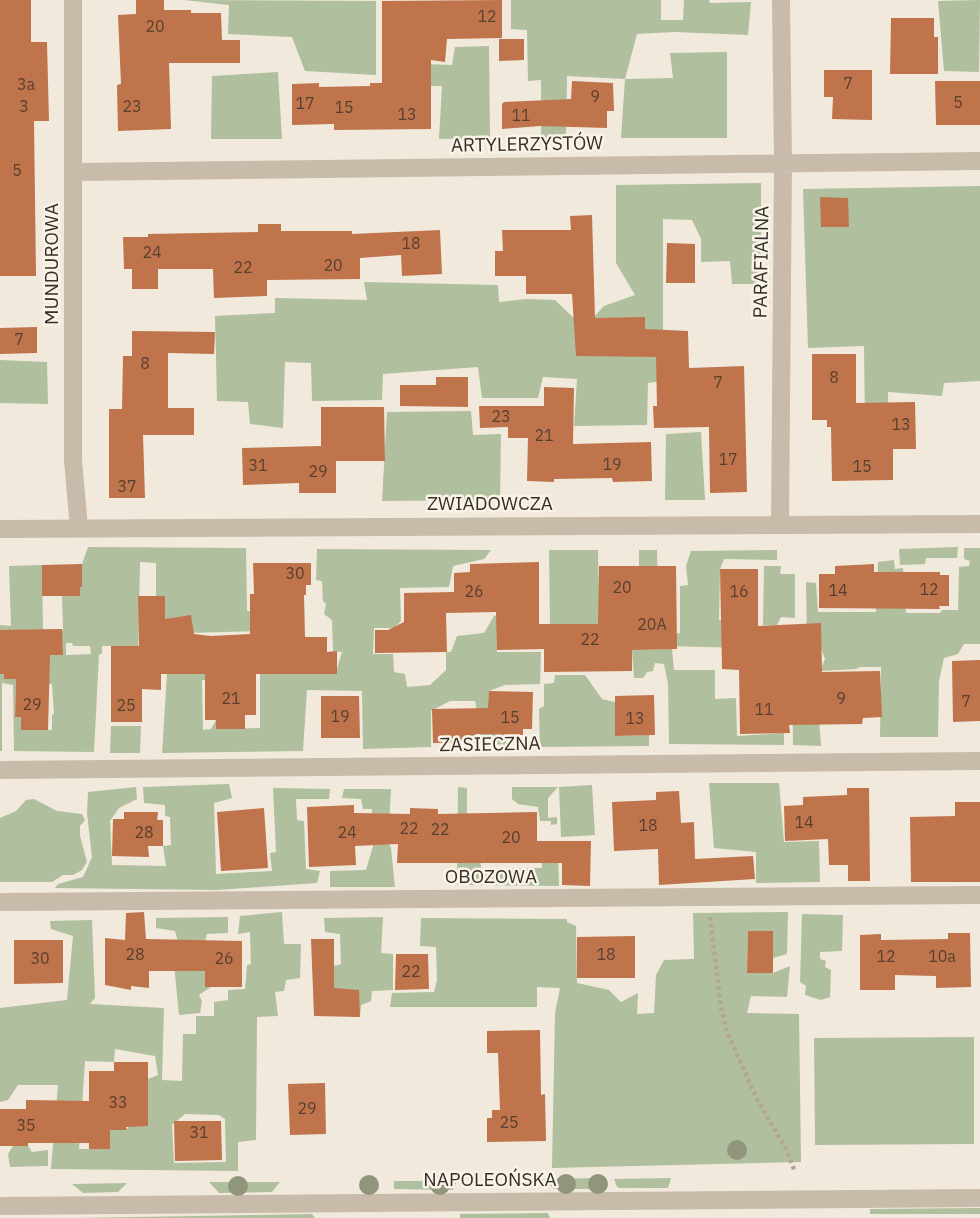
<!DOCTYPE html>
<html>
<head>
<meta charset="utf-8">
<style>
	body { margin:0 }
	canvas { display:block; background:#f1e9dc }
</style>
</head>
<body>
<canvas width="980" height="1218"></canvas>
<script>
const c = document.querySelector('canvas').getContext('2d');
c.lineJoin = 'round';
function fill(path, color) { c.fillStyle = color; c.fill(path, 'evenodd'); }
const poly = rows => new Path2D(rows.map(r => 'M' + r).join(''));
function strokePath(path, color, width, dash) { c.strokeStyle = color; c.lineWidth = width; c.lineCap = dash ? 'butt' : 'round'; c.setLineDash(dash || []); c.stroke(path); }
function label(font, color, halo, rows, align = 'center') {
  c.font = font + ' "IBM Plex Sans",sans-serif'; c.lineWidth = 5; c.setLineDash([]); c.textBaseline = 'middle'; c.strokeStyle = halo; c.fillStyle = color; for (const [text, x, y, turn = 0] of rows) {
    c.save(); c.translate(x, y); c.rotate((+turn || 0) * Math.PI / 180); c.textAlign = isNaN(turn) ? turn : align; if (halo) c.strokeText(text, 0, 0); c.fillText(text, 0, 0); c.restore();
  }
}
const green = poly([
	[184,0,376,1,376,75,305,71,292,37,228,34,229,5],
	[511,0,661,0,661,20,683,20,684,0,709,0,710,3,751,2,748,35,675,32,637,34,625,79,673,78,670,53,727,52,727,138,621,138,625,79,567,76,566,138,541,138,541,80,528,81,527,30,511,29],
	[980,0,979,72,944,71,938,1],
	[489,46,490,138,439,139,442,86,412,86,426,64,452,65,455,47],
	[278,72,282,139,211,139,212,76],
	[761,183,761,284,732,284,730,261,701,262,701,239,692,220,663,219,663,381,648,383,647,425,574,426,577,379,543,377,538,398,482,398,478,367,383,374,382,400,312,401,311,363,285,362,283,428,250,424,248,402,217,401,215,316,275,313,275,298,367,300,364,282,498,285,499,302,527,299,555,300,584,328,604,306,635,295,616,263,616,185],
	[980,186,980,381,944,383,942,396,888,392,889,441,865,425,864,346,808,348,803,189],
	[0,360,47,362,48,404,0,403],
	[471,411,473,435,501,434,500,500,382,501,387,412],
	[701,432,705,500,665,500,666,434],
	[88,547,246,548,247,611,257,612,259,631,188,633,230,680,202,680,203,730,211,729,216,720,217,729,260,728,260,674,324,674,337,669,342,652,333,651,332,620,324,614,326,604,323,601,322,581,316,580,317,549,491,550,484,559,453,566,449,587,400,588,401,621,394,628,374,628,373,654,393,654,394,672,405,674,407,687,430,685,446,670,446,652,451,652,457,636,484,633,494,616,503,613,497,629,497,652,541,652,540,684,505,685,489,691,488,734,506,734,506,745,480,743,480,724,475,701,450,701,431,711,431,747,363,749,362,691,307,690,303,751,162,753,167,674,189,674,189,654,155,654,165,596,156,596,156,563,140,562,138,654,115,653,114,646,102,646,102,653,99,655,94,752,14,751,13,685,2,683,2,751,0,751,0,674,4,674,4,679,15,679,0,655,0,617,0,625,11,626,9,566,42,565,43,630,63,630,62,596,82,586,82,564],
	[66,643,72,643,73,646,90,646,91,654,66,655],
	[23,681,23,686,52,684,54,714,52,715,52,730,21,729,21,717,15,717,16,682],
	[958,547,957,558,926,558,925,564,900,565,899,549],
	[964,548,980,548,980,644,964,644,958,654,944,658,939,681,938,737,880,737,881,667,860,667,856,669,820,671,825,659,821,648,807,644,806,582,816,583,818,612,876,612,878,562,894,560,895,569,903,568,906,613,940,613,942,610,958,610,959,567,969,566,970,561,964,559],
	[549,550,598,550,599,606,639,597,639,550,657,550,658,597,645,629,550,624],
	[777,550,777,560,724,559,720,569,719,620,748,620,746,648,664,646,663,635,680,633,680,586,688,585,686,566,691,551],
	[764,566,781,566,780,574,795,574,795,618,781,617,777,625,763,625],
	[672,649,674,670,715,670,715,699,736,698,737,736,784,733,784,745,669,744,668,684,664,664,655,663,653,671,647,672,643,678,634,678,632,650],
	[555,675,585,675,602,699,615,702,616,736,649,735,649,746,540,747,539,709,544,706,544,684,554,683],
	[792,685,817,690,821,746,793,745],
	[111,726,141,726,140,753,110,753],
	[709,783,779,783,784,842,819,841,820,882,756,883,756,852,714,848],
	[229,784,232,798,214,803,216,874,272,871,270,853,276,852,273,788,330,789,329,799,296,799,297,820,304,821,306,869,320,871,317,883,217,890,55,888,58,884,83,877,92,857,87,813,88,792,136,787,137,799,119,808,110,821,112,865,166,866,163,846,171,845,170,817,165,816,165,805,144,803,143,787],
	[592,785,595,835,561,837,559,787],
	[458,787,467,788,467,819,480,853,481,869,542,868,542,853,558,853,559,886,457,885],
	[512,787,558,787,548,798,548,818,557,817,557,824,551,825,551,821,540,821,538,807,518,804,512,799],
	[344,789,391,789,388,842,391,848,395,887,330,887,330,871,366,870,374,843,372,809,363,809,361,799,342,798],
	[34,799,57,811,82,814,85,820,80,826,80,836,87,862,82,870,73,875,63,875,52,882,0,882,0,818,16,811,26,800],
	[282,912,284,944,301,944,300,978,286,980,284,991,275,992,278,1016,257,1017,256,1140,238,1142,238,1171,51,1169,58,1085,18,1085,8,1100,0,1102,0,1008,67,1000,73,936,51,929,50,921,92,920,95,998,90,1004,164,1008,162,1080,182,1081,183,1034,196,1034,196,1016,214,1016,214,1002,228,1000,228,990,245,989,247,965,251,964,250,932,238,934,240,916],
	[115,1049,155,1056,158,1075,148,1079,127,1130,110,1130,110,1149,79,1149,85,1061,114,1062],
	[185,1114,219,1115,225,1119,226,1162,174,1163,172,1125],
	[788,912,787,954,773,958,773,931,748,931,747,972,773,973,790,966,787,997,751,996,747,1013,799,1014,801,1162,552,1168,555,1013,560,988,537,987,537,1007,390,1007,392,993,434,992,437,980,436,947,420,946,421,918,567,919,567,922,576,926,577,983,609,990,621,1002,638,993,637,1014,654,1013,656,975,664,960,694,959,693,913],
	[802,914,843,915,842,951,820,952,820,959,826,961,825,967,831,970,830,997,821,1000,805,995,806,986,800,982],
	[228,917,228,933,207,934,205,941,214,985,199,995,202,1001,200,1013,179,1015,174,964,184,964,175,931,156,928,156,918],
	[383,917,381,953,393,954,393,990,372,991,371,1001,361,1005,360,1017,343,1016,328,997,334,966,341,964,340,934,325,932,324,918],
	[974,1037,974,1144,815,1145,814,1038],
	[13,1146,28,1146,32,1152,48,1150,48,1166,10,1167,8,1154],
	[600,1178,605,1189,554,1189,543,1179],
	[671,1178,668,1188,620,1188,617,1187,614,1179],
	[394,1181,457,1181,453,1190,394,1189],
	[209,1182,280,1182,272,1192,219,1193],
	[127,1183,118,1192,83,1193,72,1184],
	[980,1208,980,1214,870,1214,870,1209],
	[548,1213,550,1218,460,1218,460,1214],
	[312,1214,315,1218,76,1218]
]);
const building = poly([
	[0,0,31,0,31,42,47,42,49,121,34,121,36,276,0,276],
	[136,0,164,0,164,10,191,10,191,13,221,13,222,40,240,40,240,63,169,63,171,129,118,131,117,85,121,84,118,15,136,14],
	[502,0,502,38,447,39,445,62,431,60,431,129,334,130,334,124,292,125,292,84,319,83,319,87,370,86,370,83,382,83,382,1],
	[891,18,934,18,934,37,938,37,938,74,890,74],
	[499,39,524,39,524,60,499,61],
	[824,70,872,70,872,120,832,119,833,97,824,97],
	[572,81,613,83,614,111,607,111,607,128,540,126,502,129,502,104,504,102,571,99],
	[935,81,980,81,980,125,936,125],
	[820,197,848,198,849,227,821,227],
	[592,215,595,318,645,317,645,329,688,331,689,368,744,366,747,492,710,493,709,427,654,428,653,406,657,406,656,357,576,356,572,294,526,294,526,276,495,276,495,251,503,251,502,230,571,230,570,216],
	[258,224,281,224,281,231,352,231,352,234,440,230,442,274,402,276,401,255,360,258,360,279,267,280,267,296,214,298,213,269,158,269,158,289,132,289,132,269,124,269,123,237,148,237,148,234,258,232],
	[667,243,695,244,695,283,666,283],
	[37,327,37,353,0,354,0,328],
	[132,331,215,332,214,354,168,353,168,408,194,408,194,435,143,435,145,498,109,498,109,409,122,409,123,356,132,356],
	[812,354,856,354,856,403,915,402,916,449,893,449,893,480,832,481,831,427,827,427,827,420,812,420],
	[436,377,468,377,468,407,400,406,400,385,436,385],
	[544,387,574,388,573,444,651,442,652,481,613,482,612,478,554,479,554,482,527,481,528,438,508,438,508,427,480,428,479,406,544,406],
	[321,407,384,407,385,461,336,461,336,493,299,493,299,483,243,485,242,448,321,446],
	[539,562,539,624,598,624,599,566,676,566,677,649,632,650,632,671,544,672,544,649,497,650,496,612,446,613,447,652,375,653,375,630,388,630,404,622,404,593,454,592,454,573,470,572,470,564],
	[253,563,311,563,311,585,306,585,306,595,304,595,305,637,327,637,327,652,337,651,337,674,256,674,256,715,245,715,245,729,216,729,216,720,205,720,205,674,161,674,161,690,142,689,142,722,111,722,111,646,139,646,138,596,165,596,165,619,191,615,194,634,211,636,250,634,250,594,254,594],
	[82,564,82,587,80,587,80,596,42,596,42,565],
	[874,564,874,572,940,572,940,575,949,575,949,606,939,606,940,609,819,608,819,574,835,574,835,566],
	[720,569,758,569,758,626,821,623,822,672,880,671,882,717,863,718,862,724,789,725,790,733,740,734,739,670,722,669],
	[62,629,63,655,50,655,48,730,21,730,21,717,15,717,16,679,4,679,4,674,0,674,0,630],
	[980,660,980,721,953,722,952,661],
	[489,691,533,692,532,729,523,729,523,735,476,734,476,742,433,743,432,709,488,708],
	[654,695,655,735,615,736,615,696],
	[321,696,359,696,360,738,321,738],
	[847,788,869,788,870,881,848,881,848,865,829,865,828,839,785,841,784,806,803,805,803,797,847,795],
	[679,791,681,823,694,822,695,859,753,856,755,879,659,885,658,849,614,851,612,802,656,800,656,792],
	[955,802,980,802,980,882,911,882,910,817,955,816],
	[354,805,354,813,410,814,410,808,438,809,438,814,537,812,537,841,591,841,590,886,562,885,562,863,397,863,398,844,355,846,356,865,309,867,307,807],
	[264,808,268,868,221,871,217,812],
	[124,812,158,812,157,820,163,820,163,846,148,846,149,857,112,856,113,819,124,819],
	[144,912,146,939,242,941,242,987,205,987,205,971,149,971,149,988,131,986,131,990,105,985,105,938,125,940,126,913],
	[748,931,773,931,773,973,747,973],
	[948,933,970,933,971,987,936,988,936,976,895,975,895,990,860,990,860,935,881,934,881,940,948,939],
	[635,936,635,978,577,978,577,937],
	[311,939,334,939,334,988,359,990,360,1017,314,1016],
	[14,940,63,940,63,983,14,984],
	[396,954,428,954,429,989,395,990],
	[540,1030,541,1095,545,1094,546,1141,487,1142,487,1118,492,1118,492,1110,500,1110,498,1053,487,1053,487,1031],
	[114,1062,148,1062,148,1126,126,1127,127,1130,110,1130,110,1149,89,1149,89,1143,28,1143,28,1146,0,1146,0,1109,26,1109,26,1100,89,1101,89,1071,114,1071],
	[325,1083,326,1134,290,1135,288,1084],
	[174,1121,221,1121,222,1160,175,1161]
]);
const path = poly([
	[710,917,721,1007,727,1032,757,1099,787,1151,795,1172]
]);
const minor = poly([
	[73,0,73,460,79,528],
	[74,172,980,161],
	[780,525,783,163,781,0],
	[0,529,980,524],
	[0,770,980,761],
	[3,902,980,895],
	[0,1206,980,1198]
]);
const trees = [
	[737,1150],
	[566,1184],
	[598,1184],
	[369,1185],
	[440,1185],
	[238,1186]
];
const numberNames = [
	["12",487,17],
	["20",155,27],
	["7",848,84],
	["3a",26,85],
	["9",595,97],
	["5",958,103],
	["17",305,104],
	["3",24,107],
	["23",132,107],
	["15",344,108],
	["13",407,115],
	["11",521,116],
	["5",17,171],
	["18",411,244],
	["24",152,253],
	["20",333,266],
	["22",243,268],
	["7",19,340],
	["8",145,364],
	["8",834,378],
	["7",718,383],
	["23",501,417],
	["13",901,425],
	["21",544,436],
	["17",728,460],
	["19",612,465],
	["31",258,466],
	["15",862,467],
	["29",318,472],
	["37",127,487],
	["30",295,574],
	["20",622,588],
	["12",929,590],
	["14",838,591],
	["26",474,592],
	["16",739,592],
	["20A",652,625],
	["22",590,640],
	["21",231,699],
	["9",841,699],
	["7",966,702],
	["29",32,705],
	["25",126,706],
	["11",764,710],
	["19",340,717],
	["15",510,718],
	["13",635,719],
	["14",804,823],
	["18",648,826],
	["22",409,829],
	["22",440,830],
	["28",144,833],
	["24",347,833],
	["20",511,838],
	["28",135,955],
	["18",606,955],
	["12",886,957],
	["10a",942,957],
	["30",40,959],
	["26",224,959],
	["22",411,972],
	["33",118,1103],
	["29",307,1109],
	["25",509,1123],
	["35",26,1126],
	["31",199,1133]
];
const streetNames = [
	["ARTYLERZYSTÓW",527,145,-1],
	["PARAFIALNA",762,262,-89],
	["MUNDUROWA",53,264,-90],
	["ZWIADOWCZA",490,505],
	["ZASIECZNA",490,745,-1],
	["OBOZOWA",491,878],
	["NAPOLEOŃSKA",490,1181]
];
fill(green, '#b0bf9d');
fill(building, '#c0744b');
strokePath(path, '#b4a593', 4.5, [3.5, 3.5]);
strokePath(minor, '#c8bba9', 18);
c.fillStyle = '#90967c';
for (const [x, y] of trees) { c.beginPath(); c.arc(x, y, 10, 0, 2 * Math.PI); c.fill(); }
label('16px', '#584031', null, numberNames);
label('19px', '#362e28', '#f9f3e8', streetNames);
</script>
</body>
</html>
